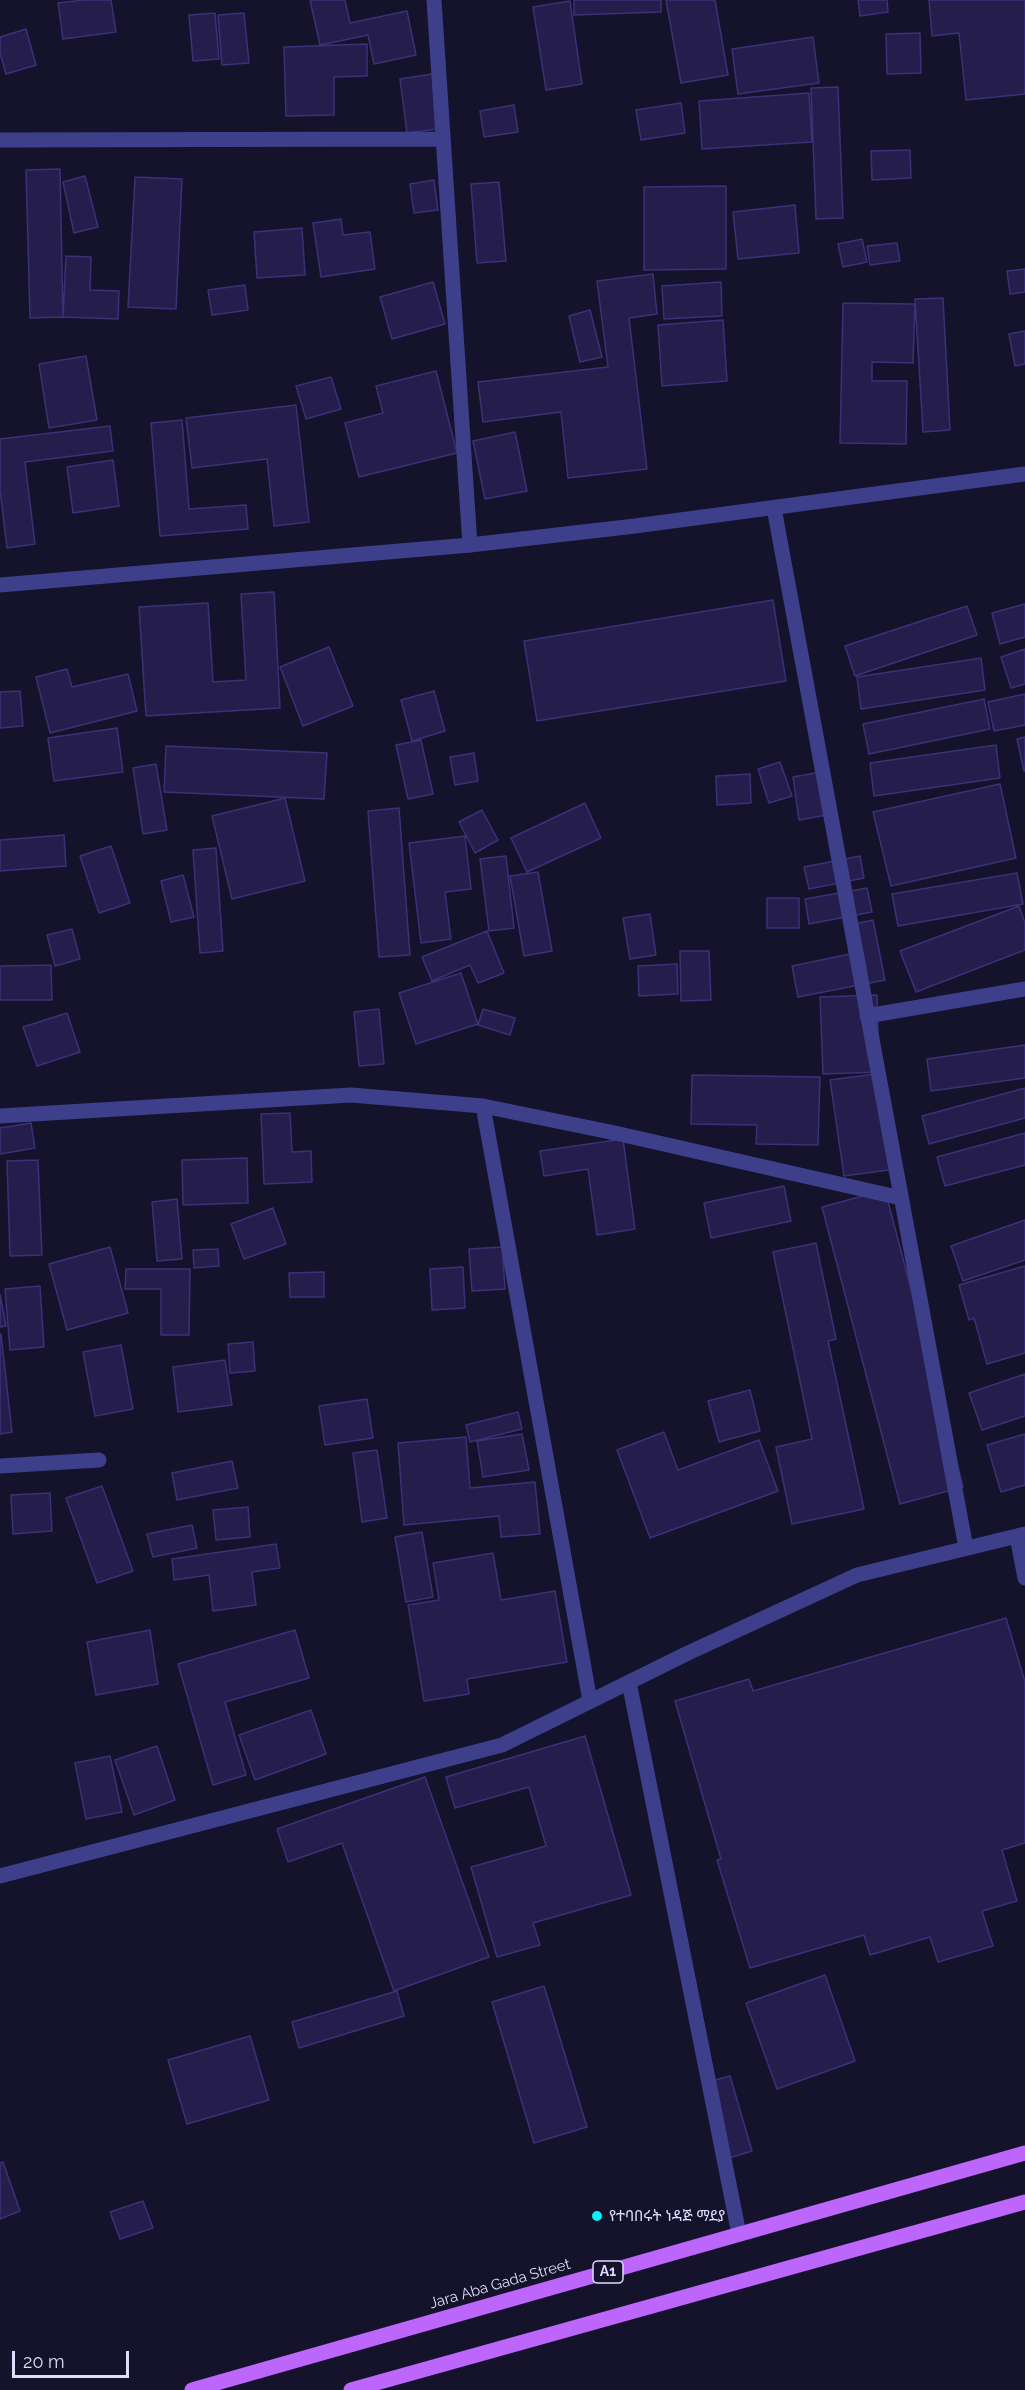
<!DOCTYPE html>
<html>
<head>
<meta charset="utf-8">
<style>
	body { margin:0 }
	#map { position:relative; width:1025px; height:2390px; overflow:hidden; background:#15122c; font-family:Raleway,sans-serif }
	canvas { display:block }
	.scale { position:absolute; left:12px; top:2351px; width:117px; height:27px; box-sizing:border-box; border:3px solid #dfddfe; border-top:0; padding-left:8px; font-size:18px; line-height:21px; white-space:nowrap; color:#dfddfe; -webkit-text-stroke:4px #15122c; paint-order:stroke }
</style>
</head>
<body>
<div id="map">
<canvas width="1025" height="2390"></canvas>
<div class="scale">20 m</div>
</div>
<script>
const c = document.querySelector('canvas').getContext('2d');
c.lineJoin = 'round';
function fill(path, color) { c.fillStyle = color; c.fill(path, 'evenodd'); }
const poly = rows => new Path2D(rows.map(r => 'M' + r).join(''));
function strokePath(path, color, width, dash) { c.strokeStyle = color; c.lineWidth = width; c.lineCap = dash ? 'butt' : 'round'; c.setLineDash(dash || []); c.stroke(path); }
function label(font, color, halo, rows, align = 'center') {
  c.font = font + ' Raleway,"Noto Sans Ethiopic",sans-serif'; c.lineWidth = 4.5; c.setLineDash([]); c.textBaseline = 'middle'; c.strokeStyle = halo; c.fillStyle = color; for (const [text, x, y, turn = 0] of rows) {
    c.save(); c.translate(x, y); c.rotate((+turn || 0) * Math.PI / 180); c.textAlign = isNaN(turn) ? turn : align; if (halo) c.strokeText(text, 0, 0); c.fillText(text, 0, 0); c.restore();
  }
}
const building = poly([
	[84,0,111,0,116,32,63,39,58,3,84,0],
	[310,0,345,0,350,23,407,11,416,55,374,64,368,35,320,45,310,0],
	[574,0,661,0,661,12,574,15,574,0],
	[666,0,715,0,728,75,681,83,666,0],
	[858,0,887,0,888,12,860,16,858,0],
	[929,0,1025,0,1025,94,966,100,959,33,932,36,929,0],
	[570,1,582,84,546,90,533,7,570,1],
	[215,13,219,59,193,61,189,15,215,13],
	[244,13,249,63,222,65,218,15,244,13],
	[26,29,36,65,6,74,0,53,0,37,26,29],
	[920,33,921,73,887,74,886,34,920,33],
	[813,37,819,83,738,94,732,49,813,37],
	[367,44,367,76,334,77,334,115,286,116,284,47,367,44],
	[438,73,445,128,407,133,400,79,438,73],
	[838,87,843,218,816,219,811,88,838,87],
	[809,93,812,142,702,149,699,101,809,93],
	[681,103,685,133,641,140,636,110,681,103],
	[514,105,518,132,484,137,480,111,514,105],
	[910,150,911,178,872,180,871,151,910,150],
	[60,169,63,317,30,318,26,170,60,169],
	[85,176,98,227,74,233,63,182,85,176],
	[135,177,182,179,176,309,128,307,135,177],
	[434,180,438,210,414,213,410,184,434,180],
	[499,182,506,261,477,263,471,184,499,182],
	[726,186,726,269,644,270,644,187,726,186],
	[795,205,799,253,738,259,733,212,795,205],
	[341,219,343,235,370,232,375,269,321,277,313,223,341,219],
	[302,228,305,275,257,278,254,232,302,228],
	[862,239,867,262,843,267,838,244,862,239],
	[897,243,900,261,870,265,867,246,897,243],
	[66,256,91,257,90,290,119,291,118,319,63,317,66,256],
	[1025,269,1025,292,1010,294,1007,271,1025,269],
	[653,274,657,314,629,318,647,469,568,478,561,412,483,422,478,382,608,367,597,281,653,274],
	[433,282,445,324,392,339,380,297,433,282],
	[721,282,722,316,664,319,662,286,721,282],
	[245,285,248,310,212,315,208,290,245,285],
	[943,298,950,430,923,432,915,299,943,298],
	[843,303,915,304,913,363,872,362,872,381,907,381,906,444,840,443,843,303],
	[590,310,602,357,580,362,569,316,590,310],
	[723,320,727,381,662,386,658,325,723,320],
	[1025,331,1025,364,1015,366,1009,334,1025,331],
	[86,356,97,420,49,428,39,364,86,356],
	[436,371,457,453,359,477,345,423,383,413,376,386,436,371],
	[331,377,341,409,306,419,296,386,331,377],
	[296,405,309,522,274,526,267,459,192,468,186,418,296,405],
	[182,420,189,509,246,505,248,529,160,536,151,423,182,420],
	[110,426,113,451,25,462,35,544,7,548,0,490,0,439,110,426],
	[515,432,527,491,485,499,473,441,515,432],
	[113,460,119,506,73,513,67,467,113,460],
	[274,592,280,708,146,716,139,607,208,603,213,682,246,680,241,594,274,592],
	[773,600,786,681,537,721,524,641,773,600],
	[1025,604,1025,637,1000,644,992,613,1025,604],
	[967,606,977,635,855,676,845,646,967,606],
	[329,647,353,706,303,726,280,667,329,647],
	[1025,649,1025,684,1011,688,1001,657,1025,649],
	[981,658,985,690,861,709,857,677,981,658],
	[67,669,72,687,128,674,137,711,50,733,36,677,67,669],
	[20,691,23,726,0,728,0,692,20,691],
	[434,691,445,731,412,741,401,700,434,691],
	[1025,694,1025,725,994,731,988,702,1025,694],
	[984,699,990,729,869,754,863,724,984,699],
	[117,728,123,772,54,781,48,738,117,728],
	[1025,737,1025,771,1024,771,1017,739,1025,737],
	[421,740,433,794,408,799,396,745,421,740],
	[996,745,1000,778,874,796,870,763,996,745],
	[166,746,327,753,324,799,164,792,166,746],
	[474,753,478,781,455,785,450,757,474,753],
	[780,762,792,796,769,803,758,769,780,762],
	[156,764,167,830,143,834,133,768,156,764],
	[821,772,827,815,799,820,793,777,821,772],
	[750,774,751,803,717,805,716,776,750,774],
	[1000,784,1016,858,891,886,873,812,1000,784],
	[285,798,305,881,232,899,212,816,285,798],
	[585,803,601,838,527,872,511,838,585,803],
	[399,808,410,955,379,957,368,811,399,808],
	[482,810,498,840,475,853,459,822,482,810],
	[64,835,66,866,0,871,0,840,64,835],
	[465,836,471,889,445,892,451,939,421,943,409,843,465,836],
	[111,846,130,903,99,913,80,856,111,846],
	[216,848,223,951,200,953,193,850,216,848],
	[506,856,514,928,489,931,480,859,506,856],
	[860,856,864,878,809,889,804,867,860,856],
	[538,872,552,951,524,956,510,876,538,872],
	[1017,873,1023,904,898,926,892,894,1017,873],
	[183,875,194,917,171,922,161,881,183,875],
	[867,888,872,912,809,924,805,899,867,888],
	[767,898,799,898,799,928,767,928,767,898],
	[1019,906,1025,923,1025,950,916,992,900,951,1019,906],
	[650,914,656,955,630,959,623,918,650,914],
	[873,920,885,980,798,997,792,966,850,954,845,926,873,920],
	[72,929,80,959,55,966,47,935,72,929],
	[487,931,504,973,478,983,470,965,432,981,422,957,487,931],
	[680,951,709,951,711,1000,681,1001,680,951],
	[677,964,678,994,639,996,638,966,677,964],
	[51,965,52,1000,0,1000,0,966,51,965],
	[461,973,478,1024,416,1044,399,993,461,973],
	[877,995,879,1072,823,1074,820,997,877,995],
	[379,1009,384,1064,359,1066,354,1012,379,1009],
	[483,1009,515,1018,510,1035,478,1025,483,1009],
	[67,1013,80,1052,37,1066,23,1027,67,1013],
	[1025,1045,1025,1078,931,1091,927,1059,1025,1045],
	[883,1073,896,1169,844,1176,830,1080,883,1073],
	[692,1075,820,1077,818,1145,756,1144,757,1125,691,1124,692,1075],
	[1025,1088,1025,1118,929,1144,922,1116,1025,1088],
	[290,1113,292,1152,311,1151,312,1182,264,1184,261,1114,290,1113],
	[31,1123,35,1148,0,1154,0,1128,31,1123],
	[1025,1133,1025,1165,945,1186,937,1157,1025,1133],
	[623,1139,635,1229,597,1235,588,1169,544,1176,540,1151,623,1139],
	[247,1158,248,1203,183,1205,182,1160,247,1158],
	[38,1160,42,1255,10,1256,7,1161,38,1160],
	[784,1186,791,1221,711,1238,704,1203,784,1186],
	[885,1190,963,1487,900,1504,822,1207,885,1190],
	[177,1199,182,1259,157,1261,152,1202,177,1199],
	[273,1208,286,1244,244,1259,231,1224,273,1208],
	[1025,1220,1025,1260,963,1281,951,1246,1025,1220],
	[816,1243,836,1339,828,1341,864,1509,792,1524,776,1447,812,1439,773,1252,816,1243],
	[110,1247,128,1313,67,1330,49,1264,110,1247],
	[502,1247,505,1289,472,1291,469,1249,502,1247],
	[218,1249,219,1266,194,1268,193,1250,218,1249],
	[1025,1266,1025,1353,987,1364,974,1318,969,1320,959,1285,1025,1266],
	[463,1267,465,1308,432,1310,430,1269,463,1267],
	[126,1269,190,1269,189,1335,161,1335,161,1289,125,1289,126,1269],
	[324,1272,324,1297,290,1297,289,1273,324,1272],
	[40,1286,44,1347,10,1350,5,1289,40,1286],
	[0,1294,6,1326,0,1327,0,1294],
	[1,1334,12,1432,0,1434,0,1334,1,1334],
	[253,1342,255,1371,230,1373,228,1344,253,1342],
	[121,1345,133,1409,95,1416,83,1352,121,1345],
	[225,1360,232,1405,178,1412,173,1367,225,1360],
	[1025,1374,1025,1416,982,1430,969,1393,1025,1374],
	[750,1390,760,1431,719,1442,708,1401,750,1390],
	[367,1399,373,1438,325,1445,319,1406,367,1399],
	[518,1412,522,1429,470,1442,466,1425,518,1412],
	[664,1432,678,1470,759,1440,778,1491,650,1538,617,1450,664,1432],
	[522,1434,529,1470,483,1477,477,1441,522,1434],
	[1025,1434,1025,1485,1001,1492,987,1445,1025,1434],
	[466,1437,470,1488,535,1482,540,1534,501,1537,499,1516,404,1525,398,1443,466,1437],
	[377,1450,387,1518,362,1522,353,1453,377,1450],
	[232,1461,238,1488,177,1500,172,1473,232,1461],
	[102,1486,133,1571,97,1583,66,1498,102,1486],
	[50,1493,52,1531,13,1534,11,1495,50,1493],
	[248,1507,250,1537,216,1540,213,1510,248,1507],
	[192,1525,197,1548,153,1557,147,1534,192,1525],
	[422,1532,433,1597,406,1602,395,1537,422,1532],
	[276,1544,280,1568,252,1572,256,1605,213,1611,209,1575,174,1580,172,1559,276,1544],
	[493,1553,501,1600,555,1591,567,1662,467,1679,469,1694,424,1701,408,1605,439,1600,433,1563,493,1553],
	[1006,1618,1025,1682,1025,1843,1002,1850,1017,1901,982,1911,993,1946,938,1962,930,1937,870,1955,864,1935,750,1968,717,1860,721,1859,675,1701,749,1679,753,1691,1006,1618],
	[150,1630,158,1684,96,1695,87,1642,150,1630],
	[295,1630,309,1678,225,1702,246,1775,213,1785,178,1664,295,1630],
	[311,1710,326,1754,255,1780,239,1735,311,1710],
	[585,1736,631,1895,533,1923,540,1945,497,1957,471,1867,546,1846,529,1787,455,1808,446,1777,585,1736],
	[157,1746,175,1800,134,1815,115,1760,157,1746],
	[110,1756,122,1812,86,1819,75,1763,110,1756],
	[425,1777,489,1957,394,1991,342,1843,288,1862,277,1829,425,1777],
	[825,1975,855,2061,777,2089,746,2003,825,1975],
	[544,1986,587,2127,534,2143,492,2002,544,1986],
	[397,1991,404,2016,299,2048,292,2022,397,1991],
	[250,2036,269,2100,187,2124,168,2060,250,2036],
	[730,2076,752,2151,726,2159,704,2083,730,2076],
	[3,2162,20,2211,0,2219,0,2163,3,2162],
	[143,2201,153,2228,120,2239,110,2212,143,2201]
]);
const minor = poly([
	[434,0,470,545],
	[0,140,443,139],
	[774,508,966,1548],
	[867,1016,1025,989],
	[483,1106,590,1701],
	[0,1116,351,1095,483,1106,615,1133,901,1198],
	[0,1466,99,1460],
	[1017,1536,1025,1578],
	[629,1682,739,2234],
	[0,1876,502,1745,688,1653,857,1575,1025,1534]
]);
const tertiary = poly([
	[0,585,470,545,635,526,1025,474]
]);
const primary = poly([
	[192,2390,1025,2153],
	[351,2390,1025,2202]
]);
const markers = [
	[597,2216,6,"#0deffb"]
];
const shields = [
	[608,2272,30]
];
const shieldNames = [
	["A1",608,2272]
];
const poiNames = [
	["የተባበሩት ነዳጅ ማደያ",609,2216]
];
const streetNames = [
	["Jara Aba Gada Street",500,2284,-16]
];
fill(building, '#251e4c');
strokePath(building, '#3b3178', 1.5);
strokePath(minor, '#3e3f8a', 15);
strokePath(tertiary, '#3e3f8a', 15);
strokePath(primary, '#bd66fc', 15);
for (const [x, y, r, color] of markers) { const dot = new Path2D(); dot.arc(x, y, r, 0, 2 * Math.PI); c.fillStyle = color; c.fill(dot); strokePath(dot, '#15122c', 2); }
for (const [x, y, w] of shields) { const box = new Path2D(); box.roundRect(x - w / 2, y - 11, w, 22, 4.5); c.fillStyle = '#15122c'; c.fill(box); strokePath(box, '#dfddfe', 1.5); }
label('bold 14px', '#dfddfe', null, shieldNames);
label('15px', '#dfddfe', '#15122c', poiNames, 'left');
label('15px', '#dfddfe', '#15122c', streetNames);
</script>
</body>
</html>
